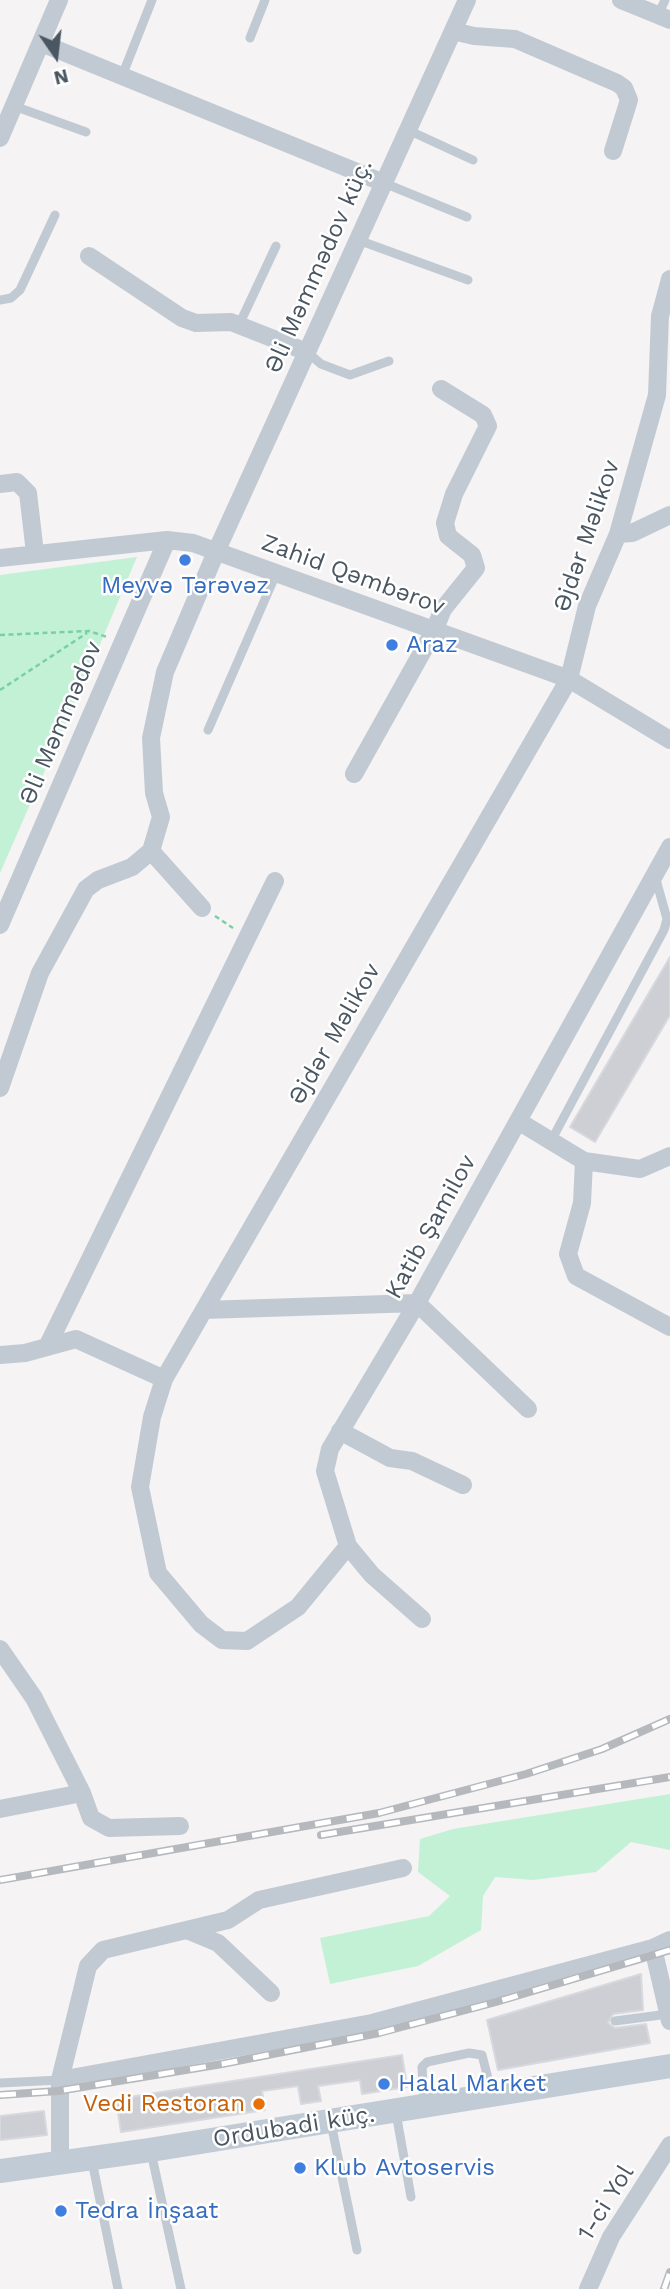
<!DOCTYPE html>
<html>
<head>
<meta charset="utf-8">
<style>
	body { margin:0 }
	#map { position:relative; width:670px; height:2289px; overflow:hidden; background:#f5f3f3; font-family:"Work Sans",sans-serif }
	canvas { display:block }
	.north { position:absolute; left:21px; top:21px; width:70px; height:70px; -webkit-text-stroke:5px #fff; paint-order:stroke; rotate:166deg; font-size:19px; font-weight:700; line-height:28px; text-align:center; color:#4a5661 }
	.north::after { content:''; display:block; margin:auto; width:24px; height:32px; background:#4a5661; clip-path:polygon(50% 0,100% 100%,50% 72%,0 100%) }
</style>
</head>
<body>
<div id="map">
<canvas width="670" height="2289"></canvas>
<div class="north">N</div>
</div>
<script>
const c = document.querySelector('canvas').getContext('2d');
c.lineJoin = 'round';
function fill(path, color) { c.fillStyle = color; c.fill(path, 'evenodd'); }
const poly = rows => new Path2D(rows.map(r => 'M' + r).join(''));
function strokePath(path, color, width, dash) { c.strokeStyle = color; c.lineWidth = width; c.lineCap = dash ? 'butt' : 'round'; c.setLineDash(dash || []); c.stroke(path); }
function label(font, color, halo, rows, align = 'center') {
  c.font = font + ' "Work Sans",sans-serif'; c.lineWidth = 5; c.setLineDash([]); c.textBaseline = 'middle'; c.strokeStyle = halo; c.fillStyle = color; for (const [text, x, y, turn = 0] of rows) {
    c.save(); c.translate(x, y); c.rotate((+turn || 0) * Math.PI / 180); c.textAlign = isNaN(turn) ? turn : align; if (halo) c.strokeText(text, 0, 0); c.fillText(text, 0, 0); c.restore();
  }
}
const green = poly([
	[137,557,98,649,0,873,0,575],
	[670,1794,670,1850,631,1842,596,1872,533,1880,495,1877,483,1896,481,1930,418,1966,330,1984,320,1938,429,1916,450,1896,418,1872,420,1839,453,1829]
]);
const building = poly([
	[670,957,670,1015,595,1142,570,1127,670,957],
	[641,1974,643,2010,613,2014,608,2023,615,2028,646,2024,650,2043,498,2070,487,2020,641,1974],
	[402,2055,407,2087,362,2094,360,2080,318,2086,321,2101,301,2104,298,2086,262,2091,265,2110,121,2132,116,2099,402,2055],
	[44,2111,47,2135,0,2140,0,2116,44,2111]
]);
const path = poly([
	[0,635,89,631,107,637],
	[0,690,87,633],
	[215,916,233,928]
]);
const service = poly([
	[658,15,665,0],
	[250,38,265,0],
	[122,76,152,0],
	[14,106,86,132],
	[408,130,473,160],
	[384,183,467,217],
	[358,240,468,280],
	[0,300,11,298,20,290,55,215],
	[239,325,276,246],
	[307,352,321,364,350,375,389,361],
	[208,730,276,574],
	[551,1141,664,930,667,919,655,876],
	[615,2021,668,2014],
	[0,2083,60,2080],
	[424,2102,422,2067,427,2062,469,2053,482,2055,492,2094],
	[396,2113,411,2197],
	[331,2123,357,2250],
	[151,2152,181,2289],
	[92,2161,118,2289]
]);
const minor = poly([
	[621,0,670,20],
	[453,31,474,36,515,39,617,83,624,88,629,100,613,151],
	[41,43,384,183],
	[0,138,59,0],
	[89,256,182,318,196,323,231,322,307,352],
	[0,484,17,482,28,493,35,553],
	[618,534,632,533,670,515],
	[0,558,167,540,193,543,569,679,670,740],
	[354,774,434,631,443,609,476,568,472,555,448,536,445,523,454,494,488,426,483,415,441,389],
	[151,851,202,908],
	[0,925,167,540],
	[0,1088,40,973,86,889,98,880,132,867,151,851,161,817,154,793,151,738,165,672,216,552,467,0],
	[518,1121,584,1161,582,1203,568,1254,576,1276,670,1327],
	[584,1161,640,1169,670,1156],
	[204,1310,417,1303,528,1409],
	[47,1347,275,881],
	[0,1355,25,1353,76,1339,164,1379],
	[340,1431,390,1458,412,1461,463,1485],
	[348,1546,298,1607,247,1641,222,1640,201,1624,158,1573,140,1487,152,1417,164,1379,569,679,587,606,618,534,657,395,660,316,670,279],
	[422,1619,372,1575,348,1546,325,1471,330,1449,417,1303,670,847],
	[0,1649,34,1698,82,1793,91,1818,109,1828,180,1826],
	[0,1809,82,1793],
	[189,1931,218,1943,271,1993],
	[653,1948,670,2021],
	[60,2080,372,2023,653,1948,670,1940],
	[60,2163,60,2080,88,1966,103,1950,228,1920,259,1900,403,1868],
	[588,2289,611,2237,670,2145]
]);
const secondary = poly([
	[0,2171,150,2150,670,2066]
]);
const rail = poly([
	[321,1835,670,1777],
	[0,1880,379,1813,526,1774,602,1749,670,1719],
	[0,2095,58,2091,222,2064,379,2033,496,2002,670,1950],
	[664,2289,670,2272]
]);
const markers = [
	[185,560,7,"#3f7fe0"],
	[392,645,7,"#3f7fe0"],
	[384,2084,7,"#3f7fe0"],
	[259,2104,7,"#e8710a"],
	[300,2168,7,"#3f7fe0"],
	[61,2211,7,"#3f7fe0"]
];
const streetNames = [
	["Əli Məmmədov küç.",319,266,-66],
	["Əjdər Məlikov",587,536,-71],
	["Zahid Qəmbərov",353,575,20],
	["Əli Məmmədov",61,723,-67],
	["Əjdər Məlikov",335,1034,-60],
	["Katib Şamilov",431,1227,-61],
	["Ordubadi küç.",294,2127,-9],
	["1-ci Yol",606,2203,-58]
];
const shopNames = [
	["Meyvə Tərəvəz",185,586,"center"],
	["Araz",406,645],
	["Halal Market",398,2084],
	["Klub Avtoservis",314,2168],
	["Tedra İnşaat",75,2211]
];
const foodNames = [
	["Vedi Restoran",245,2104]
];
fill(green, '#c3f1d5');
fill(building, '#cdcfd5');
strokePath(building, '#d7d9de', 2);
strokePath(path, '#7ad0a6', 2.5, [5, 3.5]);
strokePath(service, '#c1cad2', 9);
strokePath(minor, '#c1cad2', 18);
strokePath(secondary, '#c1cbd6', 24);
strokePath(rail, '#b5b8bd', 8);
strokePath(rail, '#fff', 5, [16]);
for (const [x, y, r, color] of markers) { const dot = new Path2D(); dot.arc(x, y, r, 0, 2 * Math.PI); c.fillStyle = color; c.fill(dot); strokePath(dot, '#fff', 2.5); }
label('24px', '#4a5661', '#fff', streetNames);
label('24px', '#366cbe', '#fff', shopNames, 'left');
label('24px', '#c56008', '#fff', foodNames, 'right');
</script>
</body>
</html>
